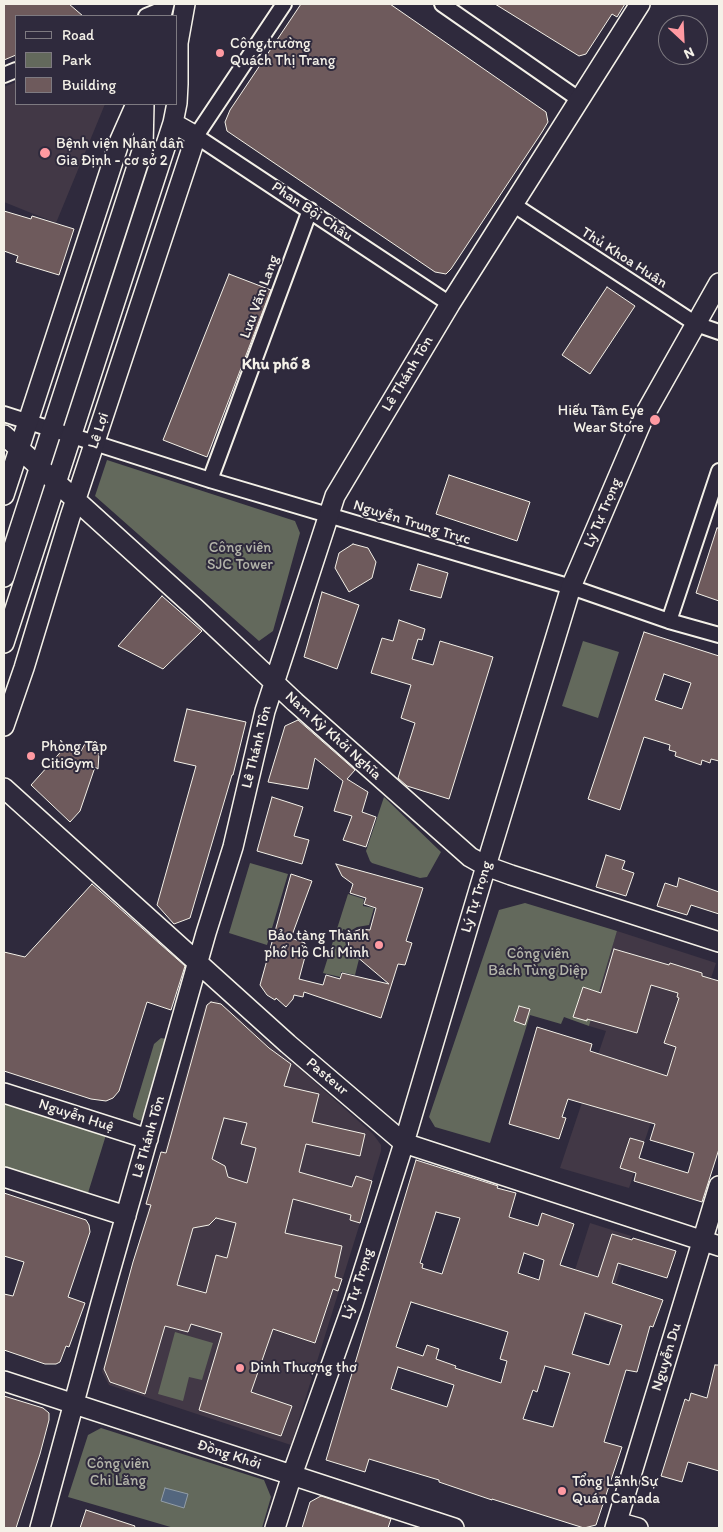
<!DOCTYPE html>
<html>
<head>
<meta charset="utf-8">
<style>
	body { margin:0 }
	#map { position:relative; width:723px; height:1532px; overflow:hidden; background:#2f2a3d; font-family:Itim,sans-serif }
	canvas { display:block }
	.frame { position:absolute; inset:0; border:5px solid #f4f1e8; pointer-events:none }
	.legend { position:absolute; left:15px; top:15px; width:162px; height:90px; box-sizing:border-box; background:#2f2a3d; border:1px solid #7e7a81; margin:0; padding:6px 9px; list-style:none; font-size:15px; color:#f4f1e8 }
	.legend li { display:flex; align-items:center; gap:10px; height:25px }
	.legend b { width:25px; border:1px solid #7e7a81 }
	.north { position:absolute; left:658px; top:15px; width:50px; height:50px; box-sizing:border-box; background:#2f2a3d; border:1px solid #7e7a81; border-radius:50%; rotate:155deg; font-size:14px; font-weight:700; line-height:20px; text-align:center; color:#f4f1e8 }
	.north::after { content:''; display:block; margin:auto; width:18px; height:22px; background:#ff9aa2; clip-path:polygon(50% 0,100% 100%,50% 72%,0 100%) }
</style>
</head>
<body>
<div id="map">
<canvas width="723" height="1532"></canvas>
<div class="frame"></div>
<ul class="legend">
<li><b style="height:6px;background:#2f2a3d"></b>Road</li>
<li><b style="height:14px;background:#63695c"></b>Park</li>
<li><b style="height:14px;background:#6e5a5c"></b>Building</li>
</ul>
<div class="north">N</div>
</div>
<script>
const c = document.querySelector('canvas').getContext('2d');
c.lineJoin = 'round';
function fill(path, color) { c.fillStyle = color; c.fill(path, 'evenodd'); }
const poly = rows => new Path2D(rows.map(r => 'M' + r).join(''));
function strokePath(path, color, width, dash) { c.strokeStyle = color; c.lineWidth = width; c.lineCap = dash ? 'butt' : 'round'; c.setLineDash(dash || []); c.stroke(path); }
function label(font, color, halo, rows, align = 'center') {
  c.font = font + ' Itim,sans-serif'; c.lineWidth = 4; c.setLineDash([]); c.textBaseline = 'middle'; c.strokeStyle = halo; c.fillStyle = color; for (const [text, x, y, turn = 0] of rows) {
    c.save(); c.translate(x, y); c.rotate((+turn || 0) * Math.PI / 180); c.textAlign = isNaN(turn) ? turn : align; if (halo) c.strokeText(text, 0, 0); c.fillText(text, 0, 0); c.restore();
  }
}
const built = poly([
	[16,82,16,104,105,104,56,223,4,202,4,87],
	[617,931,716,963,686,1053,675,1050,629,1188,560,1168,606,1031,589,1026],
	[217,1000,300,1069,373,1134,381,1145,381,1151,362,1214,351,1215,350,1220,360,1223,291,1445,109,1385,102,1372,149,1206,145,1205,161,1151,165,1151,205,1006,210,1001],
	[590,1223,631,1236,616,1283,625,1286,612,1324,558,1307,575,1270]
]);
const green = poly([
	[107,460,295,521,300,533,273,631,259,641,95,496],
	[583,641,619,652,598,718,562,706],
	[384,797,441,852,427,877,420,878,372,863,370,861,366,851],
	[250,863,288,874,267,945,229,933],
	[348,894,364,899,363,906,374,908,369,925,357,927,350,931,343,929,340,939,345,941,347,950,351,956,359,959,355,975,341,972,340,977,323,973],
	[525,903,617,931,589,1026,564,1017,561,1024,530,1015,490,1143,435,1127,429,1117,499,910],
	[161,1038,171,1040,144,1121,138,1120,133,1117,133,1114,154,1044],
	[4,1099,106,1135,88,1193,83,1196,4,1170],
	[175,1332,213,1343,202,1380,189,1377,183,1401,158,1394],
	[101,1428,264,1480,271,1497,262,1528,174,1528,68,1497,88,1435]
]);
const water = poly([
	[165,1488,188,1494,184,1508,161,1501,165,1488]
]);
const building = poly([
	[4,4,69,4,83,16,16,16,16,55,4,60,4,4],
	[301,4,390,4,546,112,548,122,542,132,451,269,446,274,435,272,227,131,225,122,230,110,301,4],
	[495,4,625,4,617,17,612,14,586,54,579,56,495,4],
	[4,211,31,219,32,216,74,229,59,275,16,262,18,256,4,251,4,211],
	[229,274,271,290,207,457,163,440,229,274],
	[607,287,635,306,590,374,562,355,607,287],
	[449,475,530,502,517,541,436,514,449,475],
	[717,528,719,528,719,601,696,593,717,528],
	[353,544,368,548,376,562,372,578,349,592,335,568,339,553,353,544],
	[418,564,448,573,441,598,410,590,418,564],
	[322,592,359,605,337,669,304,657,322,592],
	[162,596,202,631,163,669,118,646,162,596],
	[399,620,425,629,422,640,418,639,412,659,433,665,440,641,493,657,449,799,407,786,398,778,415,723,401,718,411,685,371,673,382,638,393,641,399,620],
	[644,632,719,656,719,761,711,759,710,763,702,760,701,765,675,756,676,752,669,750,670,745,644,737,620,810,588,799,644,632],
	[664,674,691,683,682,709,655,700,664,674],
	[187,709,246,722,233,775,232,775,190,918,174,924,157,905,196,766,174,761,187,709],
	[298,720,355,770,347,779,368,792,362,812,376,817,366,847,343,840,352,816,334,811,343,781,315,758,308,789,268,782,285,726,298,720],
	[86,742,99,754,98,769,95,767,80,811,70,822,31,785,66,746,81,751,86,742],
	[272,797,303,807,294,836,309,840,302,864,257,851,272,797],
	[606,855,625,861,622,869,634,873,626,896,596,887,606,855],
	[336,864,423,888,406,941,412,943,405,965,398,964,381,1018,304,992,303,997,294,995,293,999,286,1007,276,998,275,1000,267,995,260,985,291,874,312,881,291,938,305,943,303,952,306,953,299,979,323,985,326,975,340,979,342,973,389,984,349,950,348,939,353,932,361,929,370,930,376,908,364,904,366,898,350,893,353,884,342,876,336,864],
	[679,878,719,892,719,914,691,905,687,915,657,906,665,883,677,887,679,878],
	[92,884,185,966,171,1010,147,1002,119,1091,113,1098,106,1101,91,1099,4,1071,4,952,25,957,92,884],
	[614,949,669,965,670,963,702,973,702,976,719,981,719,1149,702,1202,634,1181,636,1173,620,1168,630,1138,644,1142,639,1158,688,1173,694,1153,650,1140,655,1124,568,1099,562,1117,566,1118,559,1139,509,1124,537,1027,592,1044,590,1051,667,1076,676,1047,664,1043,679,998,677,997,678,993,651,985,637,1033,587,1019,587,1021,573,1017,583,987,601,993,614,949],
	[211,1002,221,1004,269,1048,291,1064,284,1086,319,1094,312,1122,365,1134,360,1156,306,1144,299,1172,352,1187,356,1176,372,1181,360,1223,350,1220,351,1215,293,1199,285,1233,342,1246,335,1277,342,1279,338,1291,333,1289,315,1343,273,1329,251,1392,292,1406,281,1436,199,1410,222,1333,191,1324,188,1332,165,1326,145,1394,110,1382,104,1369,133,1262,151,1205,146,1204,161,1152,166,1153,207,1005,211,1002],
	[224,1118,247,1123,241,1144,256,1148,247,1183,228,1177,225,1166,212,1159,224,1118],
	[216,1218,236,1223,227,1258,216,1255,206,1293,177,1285,193,1228,209,1225,216,1218],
	[519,1006,530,1009,525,1025,514,1021,519,1006],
	[416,1160,498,1186,497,1188,516,1193,509,1217,538,1226,542,1213,574,1224,560,1265,598,1277,612,1234,632,1240,633,1238,676,1251,667,1278,618,1263,612,1283,663,1300,653,1327,650,1326,637,1372,626,1370,604,1442,622,1447,596,1525,584,1528,492,1499,492,1500,439,1482,439,1480,369,1459,365,1472,326,1460,416,1160],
	[436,1212,460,1218,442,1274,422,1268,423,1264,420,1263,436,1212],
	[524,1253,544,1260,539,1280,518,1273,524,1253],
	[411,1302,508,1332,500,1359,507,1361,501,1383,455,1368,456,1366,436,1359,439,1349,427,1345,423,1356,396,1347,411,1302],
	[585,1313,622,1325,609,1365,572,1354,585,1313],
	[545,1366,570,1373,553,1427,523,1419,533,1390,537,1392,545,1366],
	[398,1367,454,1385,447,1407,391,1389,398,1367],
	[4,1193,86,1220,89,1225,90,1232,68,1297,85,1303,69,1347,66,1346,60,1362,56,1364,45,1364,4,1350,4,1294,13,1296,24,1262,4,1256,4,1193],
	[715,1365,719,1365,719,1471,688,1462,682,1482,661,1476,685,1399,689,1401,691,1393,707,1398,715,1365],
	[4,1396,43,1408,49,1413,49,1420,40,1454,16,1528,4,1528,4,1396],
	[321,1496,391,1519,388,1528,302,1528,310,1502,321,1496],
	[86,1510,135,1526,134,1528,80,1528,86,1510]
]);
const street = poly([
	[284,4,196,136,450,304],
	[442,4,580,100],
	[146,16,163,9],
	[4,75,16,70],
	[514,205,696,324,719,332],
	[4,414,210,480,571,587,669,621,719,635],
	[210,480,310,210],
	[669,621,719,471]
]);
const secondary = poly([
	[161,16,164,4],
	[4,435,194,607,295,702,470,857,486,866,511,875,719,942],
	[4,495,120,140,136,104],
	[4,577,143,148,144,104],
	[4,643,173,123,177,103,178,84,178,43,185,4],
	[4,726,24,668,70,517,196,136,173,123],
	[4,788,288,1044,404,1143,719,1246],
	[4,1093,148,1139],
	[4,1177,126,1216],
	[4,1381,454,1528],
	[617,1522,638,1528],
	[40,1528,101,1303,206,933,233,847,265,711,335,496,450,304,640,4],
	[275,1528,292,1475,353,1304,404,1143,486,866,571,587,645,414,719,283],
	[615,1528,719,1186]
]);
const markers = [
	[220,53,5,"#ff9aa2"],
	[45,153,6,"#ff9aa2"],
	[655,420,6,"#ff9aa2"],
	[31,756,5,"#ff9aa2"],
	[379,945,5,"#ff9aa2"],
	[240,1368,5,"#ff9aa2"],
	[562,1491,5,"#ff9aa2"]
];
const poiNames = [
	["Công trường",230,44],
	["Quách Thị Trang",230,61],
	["Bệnh viện Nhân dân",56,144],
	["Gia Định - cơ sở 2",56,161],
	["Hiếu Tâm Eye",644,411,"right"],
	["Wear Store",644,428,"right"],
	["Phòng Tập",41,747],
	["CitiGym",41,764],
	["Bảo tàng Thành",369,936,"right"],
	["phố Hồ Chí Minh",369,953,"right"],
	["Dinh Thượng thơ",250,1368],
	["Tổng Lãnh Sự",572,1482],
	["Quán Canada",572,1499]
];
const streetNames = [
	["Phan Bội Châu",312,212,34],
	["Thủ Khoa Huân",624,258,33],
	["Lưu Văn Lang",260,297,-70],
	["Lê Thánh Tôn",408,374,-59],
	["Lê Lợi",99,431,-72],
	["Lý Tự Trọng",603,513,-67],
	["Nguyễn Trung Trực",412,523,17],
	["Nam Kỳ Khởi Nghĩa",333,736,42],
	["Lê Thánh Tôn",257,747,-76],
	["Lý Tự Trọng",477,897,-73],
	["Pasteur",327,1077,40],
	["Nguyễn Huệ",76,1116,18],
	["Lê Thánh Tôn",149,1137,-74],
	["Lý Tự Trọng",358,1284,-72],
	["Nguyễn Du",667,1357,-73],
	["Ðồng Khởi",229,1455,18]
];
const parkNames = [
	["Công viên",240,548],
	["SJC Tower",240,565],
	["Công viên",538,954],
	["Bách Tùng Diệp",538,971],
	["Công viên",118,1464],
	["Chi Lăng",118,1481]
];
const neighbourhoodNames = [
	["Khu phố 8",276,365]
];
fill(built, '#423846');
fill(green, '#63695c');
fill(water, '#53667e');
strokePath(water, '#939ea8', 1);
fill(building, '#6e5a5c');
strokePath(building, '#f4f1e8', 1);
strokePath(street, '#f4f1e8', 18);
strokePath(secondary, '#f4f1e8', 22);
strokePath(street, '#2f2a3d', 14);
strokePath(secondary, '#2f2a3d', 19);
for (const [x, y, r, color] of markers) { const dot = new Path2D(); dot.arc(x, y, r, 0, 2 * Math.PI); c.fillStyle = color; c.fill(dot); strokePath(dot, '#2f2a3d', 2); }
label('15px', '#f4f1e8', '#2f2a3d', poiNames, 'left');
label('15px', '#f4f1e8', '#2f2a3d', streetNames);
label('15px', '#b3b4a9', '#2f2a3d', parkNames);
label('bold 16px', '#f4f1e8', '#2f2a3d', neighbourhoodNames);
</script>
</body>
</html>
